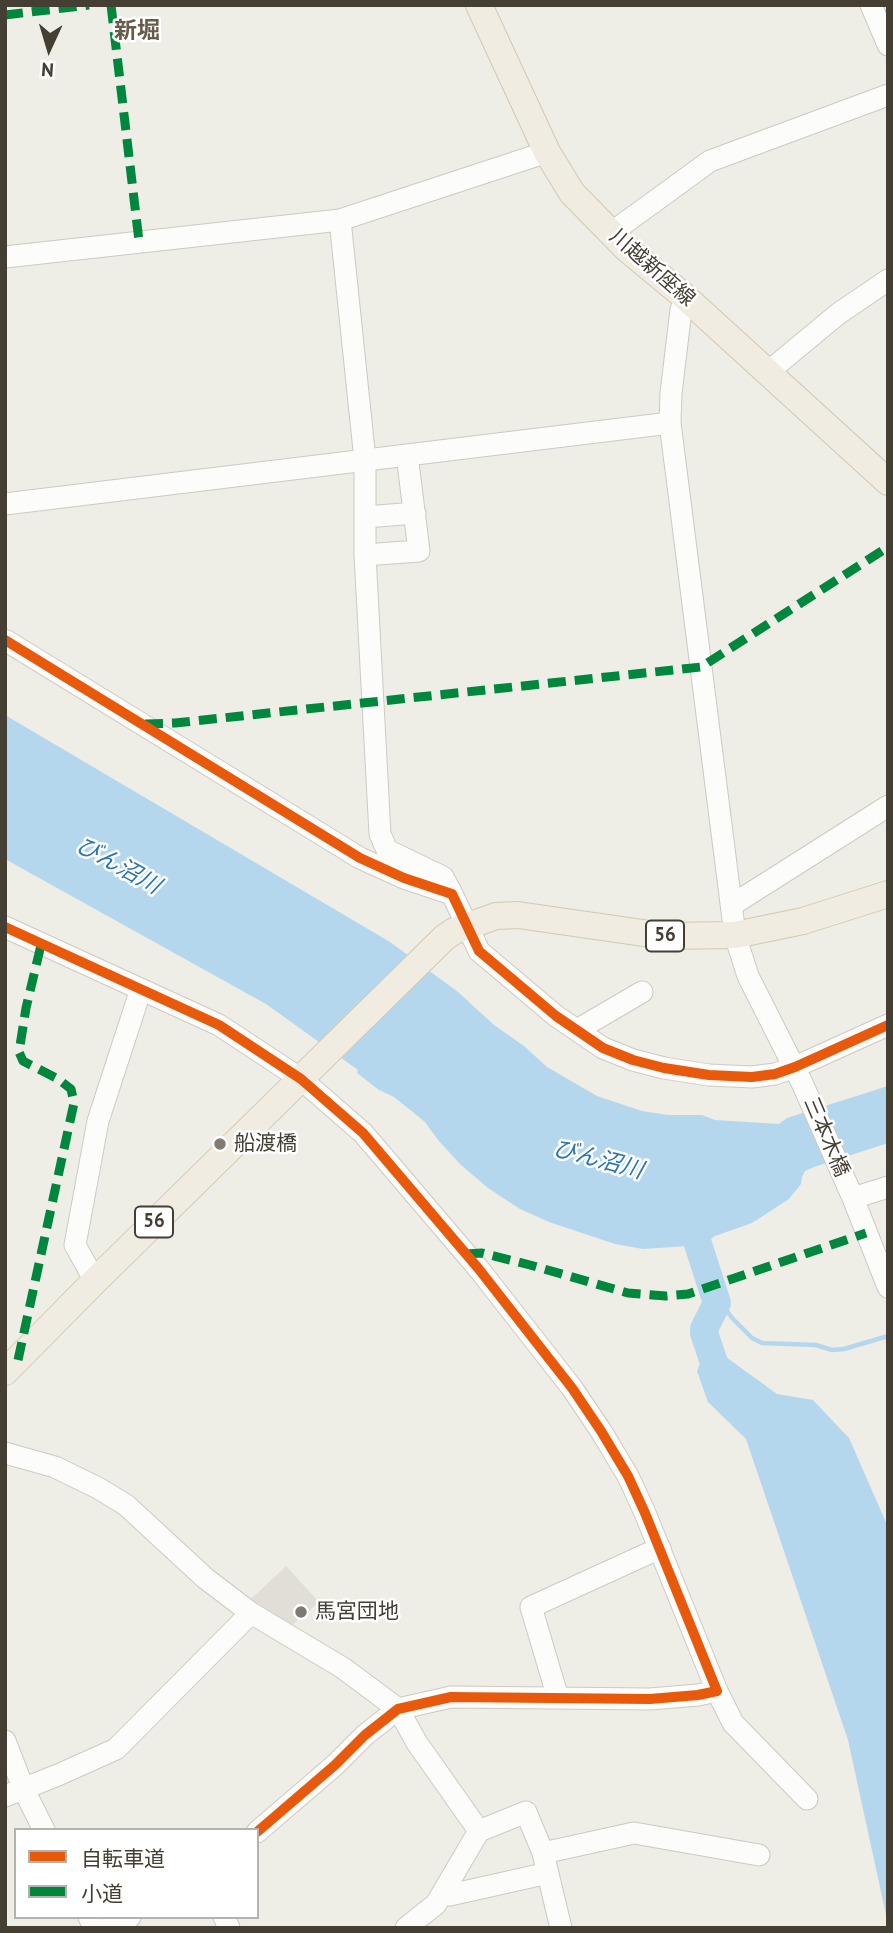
<!DOCTYPE html>
<html>
<head>
<meta charset="utf-8">
<style>
	body { margin:0 }
	#map { position:relative; width:893px; height:1933px; overflow:hidden; background:#eeede6; font-family:"PT Sans","Noto Sans JP",sans-serif }
	canvas { display:block }
	.frame { position:absolute; inset:0; border:7px solid #443e33; pointer-events:none }
	.legend { position:absolute; left:14px; top:1828px; width:245px; height:91px; box-sizing:border-box; background:#fff; border:2px solid #b4b2ad; margin:0; padding:9px 12px; list-style:none; font-size:21px; color:#443e33 }
	.legend li { display:flex; align-items:center; gap:14px; height:35px }
	.legend b { width:35px; border:2px solid #b4b2ad }
	.north { position:absolute; left:14px; top:14px; width:70px; height:70px; -webkit-text-stroke:5px #fff; paint-order:stroke; rotate:184deg; font-size:19px; font-weight:700; line-height:28px; text-align:center; color:#443e33 }
	.north::after { content:''; display:block; margin:auto; width:24px; height:32px; background:#443e33; clip-path:polygon(50% 0,100% 100%,50% 72%,0 100%) }
</style>
</head>
<body>
<div id="map">
<canvas width="893" height="1933"></canvas>
<div class="frame"></div>
<ul class="legend">
<li><b style="height:9px;background:#e8590c"></b>自転車道</li>
<li><b style="height:9px;background:#00873e"></b>小道</li>
</ul>
<div class="north">N</div>
</div>
<script>
const c = document.querySelector('canvas').getContext('2d');
c.lineJoin = 'round';
function fill(path, color) { c.fillStyle = color; c.fill(path, 'evenodd'); }
const poly = rows => new Path2D(rows.map(r => 'M' + r).join(''));
function strokePath(path, color, width, dash) { c.strokeStyle = color; c.lineWidth = width; c.lineCap = dash ? 'butt' : 'round'; c.setLineDash(dash || []); c.stroke(path); }
function label(font, color, halo, rows, align = 'center') {
  c.font = font + ' "PT Sans","Noto Sans JP",sans-serif'; c.lineWidth = 5; c.setLineDash([]); c.textBaseline = 'middle'; c.strokeStyle = halo; c.fillStyle = color; for (const [text, x, y, turn = 0] of rows) {
    c.save(); c.translate(x, y); c.rotate((+turn || 0) * Math.PI / 180); c.textAlign = isNaN(turn) ? turn : align; if (halo) c.strokeText(text, 0, 0); c.fillText(text, 0, 0); c.restore();
  }
}
const industrial = poly([
	[286,1566,319,1602,292,1625,251,1599]
]);
const water = poly([
	[5,715,390,942,458,992,494,1025,524,1046,547,1067,597,1096,642,1111,668,1115,702,1115,715,1120,779,1124,787,1118,888,1086,888,1143,814,1167,805,1171,802,1177,801,1184,789,1199,752,1223,715,1236,711,1239,711,1250,708,1251,713,1276,707,1278,699,1255,694,1255,688,1246,643,1249,615,1244,549,1222,520,1209,488,1188,461,1165,438,1140,425,1122,414,1113,394,1097,379,1090,357,1073,358,1070,266,1004,5,859],
	[708,1344,777,1394,813,1400,849,1438,888,1527,888,1924,848,1740,746,1439,708,1402,697,1371]
]);
const stream = poly([
	[717,1303,720,1302,733,1319,752,1338,762,1343,816,1345,832,1350,844,1349,888,1336]
]);
const river = poly([
	[697,1241,717,1303,704,1329,704,1333,720,1380]
]);
const minor = poly([
	[871,5,888,45],
	[340,220,365,460,365,555,380,834,387,850,443,877,452,894],
	[611,233,710,161,888,95],
	[5,257,340,220,547,152],
	[685,297,681,310,671,393,670,423,735,935,748,976,803,1085,853,1198,888,1287],
	[768,372,838,314,888,280],
	[5,504,670,423],
	[366,517,415,513],
	[365,555,419,551,407,455],
	[5,640,360,858,404,878,452,894,479,951,556,1016,603,1048,633,1060,664,1068,709,1075,752,1077,775,1074,795,1067,888,1025],
	[732,905,888,806],
	[5,927,219,1025,301,1079,363,1133,478,1268,572,1388,601,1431,628,1476,645,1513,717,1691,698,1695,650,1699,451,1697,398,1709,365,1735,335,1765,257,1832],
	[577,1030,642,992],
	[853,1198,888,1187],
	[95,1281,75,1245,98,1121,141,989],
	[5,1453,55,1467,98,1488,126,1505,205,1578,251,1613,343,1668,398,1709,417,1743,479,1831],
	[717,1691,733,1723,807,1799],
	[558,1698,531,1607,660,1548],
	[5,1741,24,1790,44,1830],
	[5,1796,58,1775,116,1749,251,1613],
	[543,1853,634,1833,759,1855],
	[442,1894,450,1895,548,1873],
	[89,1917,94,1928],
	[224,1917,229,1928],
	[108,1928,130,1917],
	[406,1928,436,1904,479,1831,526,1812,543,1853,561,1928]
]);
const major = poly([
	[479,5,547,152,572,193,627,249,685,297,888,482],
	[5,1372,95,1281,444,938,454,931,496,916,518,915,664,936,735,935,803,921,888,894]
]);
const quiet = poly([
	[111,5,139,241],
	[5,15,89,5],
	[145,724,175,723,701,667,888,547],
	[466,1254,482,1253,530,1265,628,1293,666,1296,688,1294,866,1233],
	[18,1360,74,1103,71,1089,58,1079,23,1061,19,1052,26,1008,41,945]
]);
const cycleway = poly([
	[5,640,360,858,404,878,452,894,479,951,556,1016,603,1048,633,1060,664,1068,709,1075,752,1077,775,1074,795,1067,888,1025],
	[5,927,219,1025,301,1079,363,1133,478,1268,572,1388,601,1431,628,1476,645,1513,717,1691,698,1695,650,1699,451,1697,398,1709,365,1735,335,1765,257,1832]
]);
const markers = [
	[220,1144,7,"#807b72"],
	[301,1612,7,"#807b72"]
];
const shields = [
	[665,936,38],
	[154,1222,38]
];
const shieldNames = [
	["56",665,936],
	["56",154,1222]
];
const streetNames = [
	["川越新座線",652,268,41],
	["三本木橋",826,1137,67]
];
const poiNames = [
	["船渡橋",234,1144],
	["馬宮団地",315,1612]
];
const neighbourhoodNames = [
	["新堀",137,31]
];
const waterNames = [
	["びん沼川",118,866,29],
	["びん沼川",598,1160,15]
];
fill(industrial, '#e1ded7');
fill(water, '#b5d7ee');
strokePath(stream, '#b5d7ee', 4.5);
strokePath(river, '#b5d7ee', 28);
strokePath(minor, '#cccac4', 23);
strokePath(major, '#d1c9b3', 28);
strokePath(minor, '#fcfcfb', 21);
strokePath(major, '#f1ece2', 26);
strokePath(quiet, '#00873e', 9, [18, 9]);
strokePath(cycleway, '#e8590c', 10);
for (const [x, y, r, color] of markers) { const dot = new Path2D(); dot.arc(x, y, r, 0, 2 * Math.PI); c.fillStyle = color; c.fill(dot); strokePath(dot, '#fff', 2.5); }
for (const [x, y, w] of shields) { const box = new Path2D(); box.roundRect(x - w / 2, y - 15.5, w, 31, 5); c.fillStyle = '#fff'; c.fill(box); strokePath(box, '#443e33', 2); }
label('bold 19px', '#443e33', null, shieldNames);
label('21px', '#443e33', '#fff', streetNames);
label('21px', '#443e33', '#fff', poiNames, 'left');
label('bold 23px', '#675c4a', '#fff', neighbourhoodNames);
label('italic 23px', '#2976b3', '#fff', waterNames);
</script>
</body>
</html>
